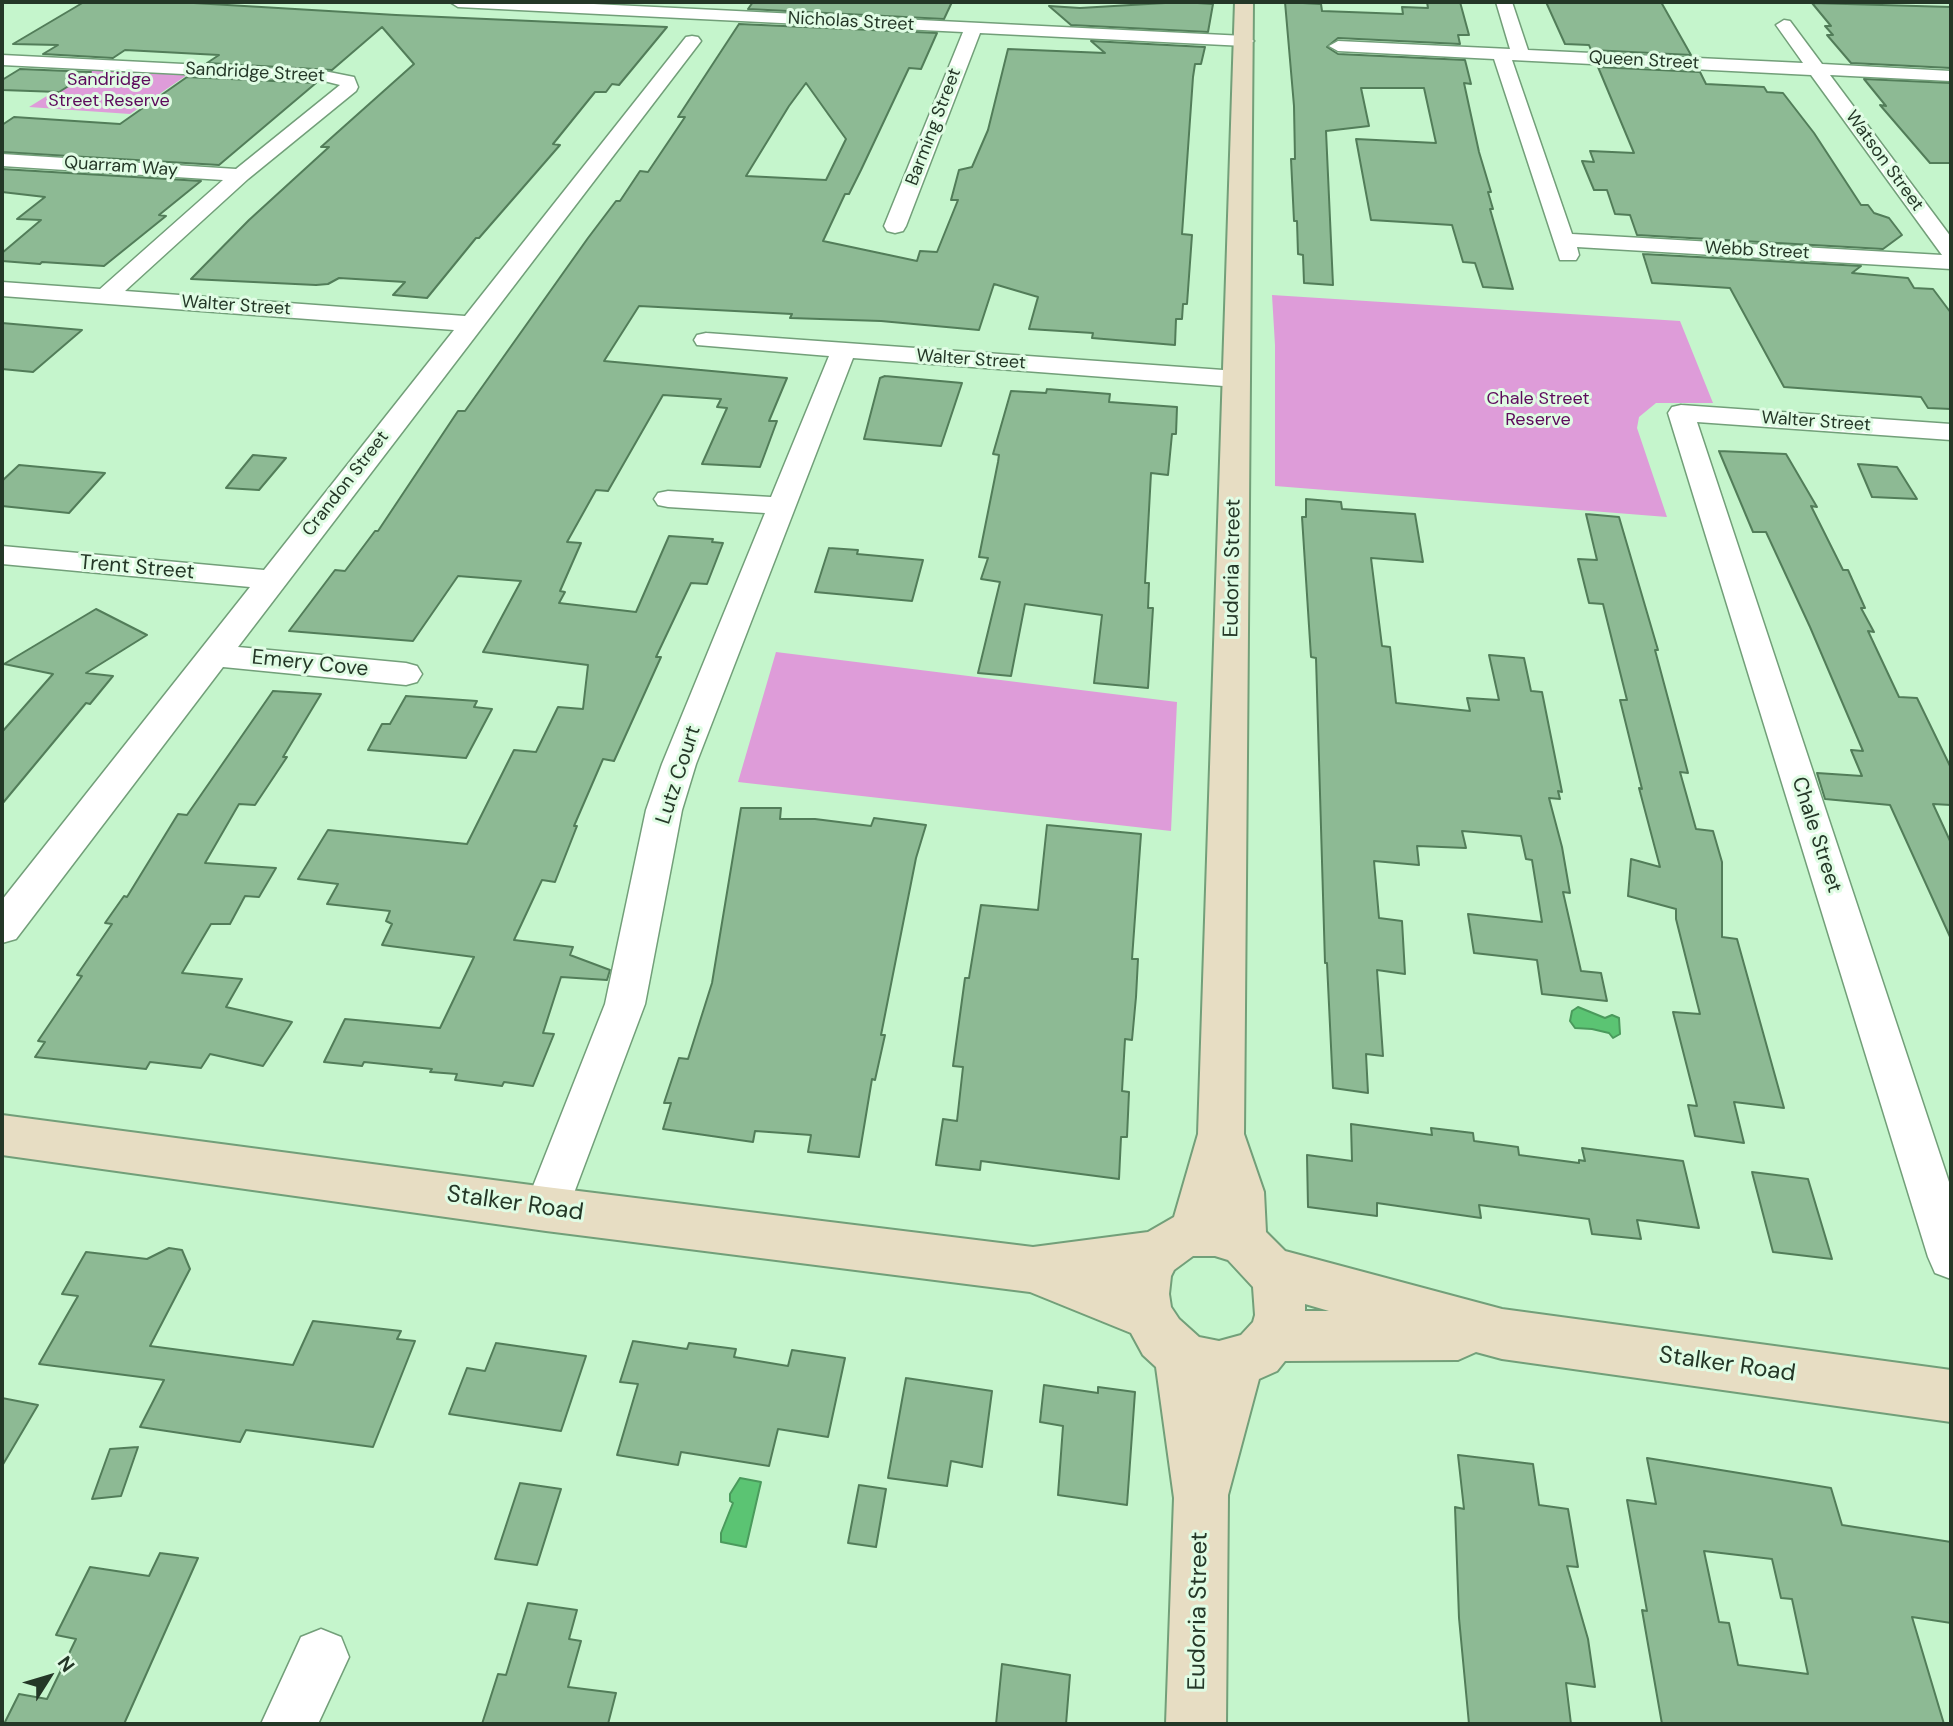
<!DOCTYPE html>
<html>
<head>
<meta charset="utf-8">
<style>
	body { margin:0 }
	#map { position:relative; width:1953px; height:1726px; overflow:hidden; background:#c5f5cc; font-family:"DM Sans",sans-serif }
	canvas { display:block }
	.frame { position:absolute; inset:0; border:4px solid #243727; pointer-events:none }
	.north { position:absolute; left:14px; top:1642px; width:70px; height:70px; -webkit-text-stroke:5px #e0fce4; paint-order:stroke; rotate:53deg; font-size:19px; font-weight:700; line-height:28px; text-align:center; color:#243727 }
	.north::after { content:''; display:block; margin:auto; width:24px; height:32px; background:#243727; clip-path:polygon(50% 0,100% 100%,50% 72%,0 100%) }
</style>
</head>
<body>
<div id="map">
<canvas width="1953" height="1726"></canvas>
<div class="frame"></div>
<div class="north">N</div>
</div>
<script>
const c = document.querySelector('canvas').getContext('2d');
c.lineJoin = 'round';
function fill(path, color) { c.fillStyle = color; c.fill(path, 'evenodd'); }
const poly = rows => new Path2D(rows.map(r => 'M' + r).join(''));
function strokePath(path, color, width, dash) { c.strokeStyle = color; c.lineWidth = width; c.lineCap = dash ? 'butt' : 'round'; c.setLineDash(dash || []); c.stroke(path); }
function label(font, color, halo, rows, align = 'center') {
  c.font = font + ' "DM Sans",sans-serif'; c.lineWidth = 6; c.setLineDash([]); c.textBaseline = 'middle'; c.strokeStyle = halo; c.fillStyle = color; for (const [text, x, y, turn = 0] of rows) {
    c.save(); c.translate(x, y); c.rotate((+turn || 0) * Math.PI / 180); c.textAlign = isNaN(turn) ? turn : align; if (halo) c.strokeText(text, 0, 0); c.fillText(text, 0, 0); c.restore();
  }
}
const green = poly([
	[92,68,190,73,130,114,29,107],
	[1272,295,1680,321,1713,403,1656,403,1639,417,1637,428,1667,517,1275,486,1275,345],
	[776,652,1177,702,1171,831,738,782]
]);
const water = poly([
	[1578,1007,1605,1018,1612,1015,1619,1018,1620,1034,1613,1038,1609,1033,1592,1029,1575,1028,1570,1021,1572,1011,1578,1007],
	[740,1478,761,1482,746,1547,721,1542,721,1533,733,1503,730,1501,730,1494,740,1478]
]);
const building = poly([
	[84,2,177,2,396,15,667,27,619,85,612,84,606,92,595,92,553,144,560,145,479,238,476,238,427,298,393,295,405,282,339,278,328,284,316,285,191,279,249,220,329,147,321,147,414,64,382,27,332,70,207,63,219,55,125,50,113,58,43,54,58,45,13,44,84,2],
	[753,2,952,2,944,19,748,9,753,2],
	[1182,2,1213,4,1208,32,1071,25,1049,6,1080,8,1182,2],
	[1285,2,1321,4,1322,11,1403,14,1402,7,1428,8,1427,2,1460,2,1469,35,1458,35,1460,44,1338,38,1327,47,1338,54,1465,60,1471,84,1464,83,1479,152,1491,192,1488,192,1493,209,1490,209,1513,289,1483,287,1475,263,1463,262,1452,225,1371,220,1356,139,1436,143,1424,88,1361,88,1369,126,1326,131,1333,285,1304,283,1303,255,1298,254,1297,221,1294,221,1291,159,1295,159,1294,106,1285,2],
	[1546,2,1661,2,1691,55,1591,50,1589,45,1565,44,1546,2],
	[1812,3,1951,7,1951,68,1851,63,1827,35,1833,35,1825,26,1831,26,1812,3],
	[739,24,937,33,921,69,909,68,861,170,849,194,845,194,823,241,917,261,920,251,937,252,958,200,951,200,959,170,972,167,988,130,1008,49,1105,53,1091,41,1205,47,1201,64,1195,64,1193,77,1182,234,1192,235,1187,304,1183,304,1182,319,1176,319,1175,345,1092,338,1093,333,1029,329,1038,297,994,284,979,330,881,321,790,318,792,314,639,306,604,361,787,378,769,421,777,421,760,467,702,464,727,408,717,407,721,399,663,395,608,491,596,490,567,542,581,543,560,591,565,592,559,603,636,612,669,536,713,539,712,542,723,543,707,584,691,583,656,657,661,657,614,761,603,759,574,826,577,826,555,882,542,880,514,940,573,947,570,955,610,970,607,980,561,977,543,1033,554,1034,533,1086,504,1082,502,1086,455,1080,457,1074,430,1072,432,1069,364,1062,362,1066,324,1062,345,1019,440,1028,474,957,382,945,392,924,386,921,390,911,327,904,338,884,298,879,328,830,467,844,514,750,536,752,558,707,583,709,588,665,483,652,521,581,458,576,413,641,289,631,335,570,345,571,375,531,378,531,458,411,465,411,588,238,616,201,620,201,640,171,648,172,685,117,678,117,739,24],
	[806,83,846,139,826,180,746,176,789,106,806,83],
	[1598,67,1700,72,1706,84,1764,87,1767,92,1783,93,1814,133,1861,205,1868,205,1874,213,1889,218,1902,235,1883,249,1637,235,1630,215,1615,214,1607,190,1594,190,1582,161,1594,162,1590,151,1634,153,1598,67],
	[20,69,91,72,59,92,2,90,2,80,20,69],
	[187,77,316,83,219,165,2,152,2,125,14,117,120,124,187,77],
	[1864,79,1951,83,1951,163,1930,163,1880,105,1886,106,1864,79],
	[2,169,201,181,159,215,166,216,104,266,42,262,40,264,2,261,2,253,41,220,17,219,45,197,2,192,2,169],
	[1643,254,1861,266,1852,273,1908,278,1914,288,1933,289,1951,313,1951,409,1928,408,1921,397,1784,387,1730,288,1652,283,1643,254],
	[2,323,82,330,33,372,2,369,2,323],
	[885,376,962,383,941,446,864,439,880,378,885,376],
	[1047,389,1110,394,1109,402,1177,407,1176,434,1172,434,1168,475,1151,473,1145,583,1149,583,1148,608,1153,608,1148,688,1094,683,1102,615,1025,604,1011,676,978,673,1000,582,981,579,988,558,979,557,998,462,999,455,993,454,1011,391,1046,393,1047,389],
	[1719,451,1786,454,1817,507,1811,506,1843,570,1848,570,1865,608,1861,608,1874,632,1868,631,1899,697,1917,698,1951,768,1951,805,1933,804,1951,843,1951,939,1890,805,1825,799,1817,773,1862,776,1851,750,1863,751,1810,627,1766,532,1753,532,1719,451],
	[253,455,286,458,259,490,226,488,253,455],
	[1858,464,1897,467,1917,499,1872,497,1858,464],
	[19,465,105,473,69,513,2,506,2,481,19,465],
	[1306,499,1341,502,1342,509,1415,514,1423,562,1371,558,1382,646,1390,647,1396,703,1470,711,1467,698,1499,700,1489,655,1524,658,1531,691,1542,692,1562,792,1558,791,1560,799,1549,798,1562,847,1570,893,1563,892,1581,971,1601,973,1607,1001,1542,994,1537,960,1474,953,1468,914,1542,922,1532,860,1526,859,1521,836,1462,831,1466,848,1417,846,1419,865,1374,861,1379,918,1402,921,1405,974,1377,970,1383,1056,1366,1054,1368,1093,1333,1088,1327,963,1325,963,1316,658,1311,657,1302,517,1306,517,1306,499],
	[1586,514,1619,517,1658,650,1655,650,1688,773,1680,772,1696,829,1713,831,1722,862,1722,937,1737,939,1784,1108,1734,1102,1744,1143,1695,1136,1688,1105,1697,1106,1673,1012,1700,1014,1676,919,1676,909,1628,896,1631,859,1660,867,1639,788,1642,789,1620,700,1627,700,1603,604,1589,603,1578,559,1597,560,1586,514],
	[829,548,858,550,857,554,923,560,912,601,815,592,829,548],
	[96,609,147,635,86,673,113,676,90,704,86,703,2,804,2,732,53,674,4,664,96,609],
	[273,691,321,694,283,757,287,757,255,805,239,804,205,863,276,868,259,897,245,896,230,924,211,924,182,973,242,979,226,1007,292,1022,263,1066,210,1054,201,1068,150,1062,146,1069,35,1057,45,1042,38,1041,82,976,77,975,112,924,105,923,124,896,127,897,178,814,187,815,273,691],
	[406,696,477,701,474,707,492,709,466,758,368,750,382,724,390,724,406,696],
	[741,808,781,808,780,819,815,819,871,826,874,818,926,825,916,858,894,969,881,1035,885,1035,875,1080,872,1079,859,1157,808,1152,811,1135,755,1131,753,1142,663,1129,671,1103,664,1103,679,1058,688,1059,712,983,741,808],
	[1047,825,1141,834,1132,959,1138,959,1136,997,1132,1040,1125,1039,1122,1091,1129,1092,1127,1137,1121,1137,1119,1179,981,1161,980,1170,936,1165,943,1119,957,1121,963,1067,953,1066,965,978,969,978,981,905,1038,910,1047,825],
	[1351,1124,1432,1135,1431,1128,1473,1133,1474,1141,1518,1147,1519,1155,1579,1163,1579,1160,1585,1161,1582,1148,1683,1161,1699,1228,1637,1220,1641,1239,1592,1234,1589,1219,1479,1205,1481,1218,1377,1203,1377,1216,1308,1207,1307,1155,1352,1161,1351,1124],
	[1752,1172,1808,1179,1832,1259,1773,1252,1752,1172],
	[169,1248,182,1250,190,1269,150,1346,293,1365,313,1321,401,1331,397,1339,415,1341,373,1447,246,1430,240,1442,140,1427,164,1380,39,1364,78,1296,62,1294,86,1252,147,1259,169,1248],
	[633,1341,687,1349,689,1343,736,1349,734,1357,788,1366,792,1350,845,1358,828,1437,778,1429,769,1466,681,1452,678,1465,617,1455,638,1384,620,1382,633,1341],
	[496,1343,586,1356,561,1431,449,1414,467,1368,485,1371,496,1343],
	[906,1378,992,1391,982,1467,951,1461,947,1486,888,1478,906,1378],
	[1044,1385,1098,1393,1098,1387,1135,1392,1127,1505,1058,1495,1063,1426,1040,1422,1044,1385],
	[2,1398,38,1405,2,1466,2,1398],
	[138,1447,121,1496,92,1499,110,1449,138,1447],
	[1458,1455,1533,1464,1539,1505,1568,1509,1578,1567,1567,1566,1588,1639,1595,1687,1566,1683,1571,1724,1469,1724,1459,1618,1455,1507,1464,1509,1458,1455],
	[1647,1458,1831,1488,1842,1525,1951,1542,1951,1623,1912,1617,1944,1724,1662,1724,1642,1610,1647,1611,1627,1500,1656,1504,1647,1458],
	[1704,1551,1772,1559,1781,1598,1792,1599,1808,1674,1738,1665,1729,1623,1719,1622,1704,1551],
	[520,1483,561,1489,537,1565,495,1559,520,1483],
	[859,1485,886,1489,876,1547,848,1543,859,1485],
	[160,1553,198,1558,124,1724,4,1724,19,1694,47,1699,76,1639,56,1635,90,1567,149,1576,160,1553],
	[528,1603,577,1610,569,1639,581,1641,568,1687,616,1693,608,1724,482,1724,498,1674,506,1675,528,1603],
	[1002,1664,1070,1675,1066,1724,996,1724,1002,1664]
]);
const minor = poly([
	[450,2,553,2,1245,36,1254,41,1245,46,980,33,906,226,903,231,895,233,887,231,884,226,963,32,458,7,450,2],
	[1496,2,1512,2,1528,50,1803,63,1776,25,1784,20,1790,21,1822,64,1951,71,1951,81,1830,75,1951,237,1951,269,1577,247,1579,255,1576,260,1560,260,1494,59,1338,51,1329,46,1338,41,1510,49,1496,2],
	[1512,60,1811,75,1942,255,1572,234,1512,60],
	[692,36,698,37,701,41,698,45,238,647,406,663,417,666,422,674,417,682,406,685,223,667,16,939,2,943,2,900,250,587,2,564,2,546,264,570,454,330,2,296,2,282,100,289,223,180,2,166,2,154,236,169,340,85,324,81,2,65,2,55,324,71,354,77,358,87,356,91,248,179,125,291,465,316,686,37,692,36],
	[706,333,1237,371,1246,374,1250,379,1246,384,1237,387,853,358,696,764,682,810,645,1004,568,1209,562,1224,546,1230,530,1224,524,1209,605,1004,646,810,662,764,765,513,668,507,658,505,654,499,658,493,668,491,771,497,829,356,697,345,694,340,697,335,706,333],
	[1681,405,1951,424,1951,440,1697,422,1951,1188,1951,1279,1935,1273,1928,1257,1668,413,1672,407,1681,405],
	[321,1629,341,1637,349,1657,318,1724,261,1724,301,1637,321,1629]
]);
const secondary = poly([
	[1235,2,1253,2,1244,1134,1264,1192,1266,1232,1285,1251,1502,1309,1951,1370,1951,1422,1502,1359,1476,1352,1458,1360,1285,1361,1277,1371,1259,1379,1228,1495,1226,1724,1166,1724,1174,1498,1156,1367,1143,1355,1131,1333,1030,1292,546,1231,2,1155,2,1115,546,1187,1033,1247,1148,1232,1174,1217,1198,1134,1235,2],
	[1193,1256,1215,1256,1228,1260,1253,1287,1255,1315,1253,1322,1241,1335,1219,1341,1199,1337,1179,1319,1171,1307,1169,1294,1171,1276,1174,1270,1193,1256],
	[1305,1304,1329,1311,1305,1311,1305,1304]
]);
const farStreetnames = [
	["Nicholas Street",851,22,3],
	["Queen Street",1644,61,3],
	["Sandridge Street",255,73,3],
	["Barming Street",934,127,-69],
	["Watson Street",1884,161,54],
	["Quarram Way",121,167,4],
	["Webb Street",1757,251,3],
	["Walter Street",236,306,4],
	["Walter Street",971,360,4],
	["Walter Street",1816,422,4],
	["Crandon Street",346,484,-52]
];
const farParknames = [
	["Sandridge",109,80],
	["Street Reserve",109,101],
	["Chale Street",1538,399],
	["Reserve",1538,420]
];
const streetNames = [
	["Trent Street",137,568,5],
	["Eudoria Street",1233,568,-89],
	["Emery Cove",310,664,6],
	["Lutz Court",679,775,-72],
	["Chale Street",1816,835,72]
];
const nearStreetnames = [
	["Stalker Road",515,1204,8],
	["Stalker Road",1727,1365,8],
	["Eudoria Street",1199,1611,-89]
];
fill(green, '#de9cd9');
fill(water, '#5bc473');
strokePath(water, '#4a9a5c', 2);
fill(building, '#8dba94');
strokePath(building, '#527d59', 2);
strokePath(minor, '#729f79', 3);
strokePath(secondary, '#729f79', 4);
fill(minor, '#fff');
fill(secondary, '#e7ddc3');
label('18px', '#243727', '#e0fce4', farStreetnames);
label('18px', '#5d0a5b', '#e0fce4', farParknames);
label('21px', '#243727', '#e0fce4', streetNames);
label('24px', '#243727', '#e0fce4', nearStreetnames);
</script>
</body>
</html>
